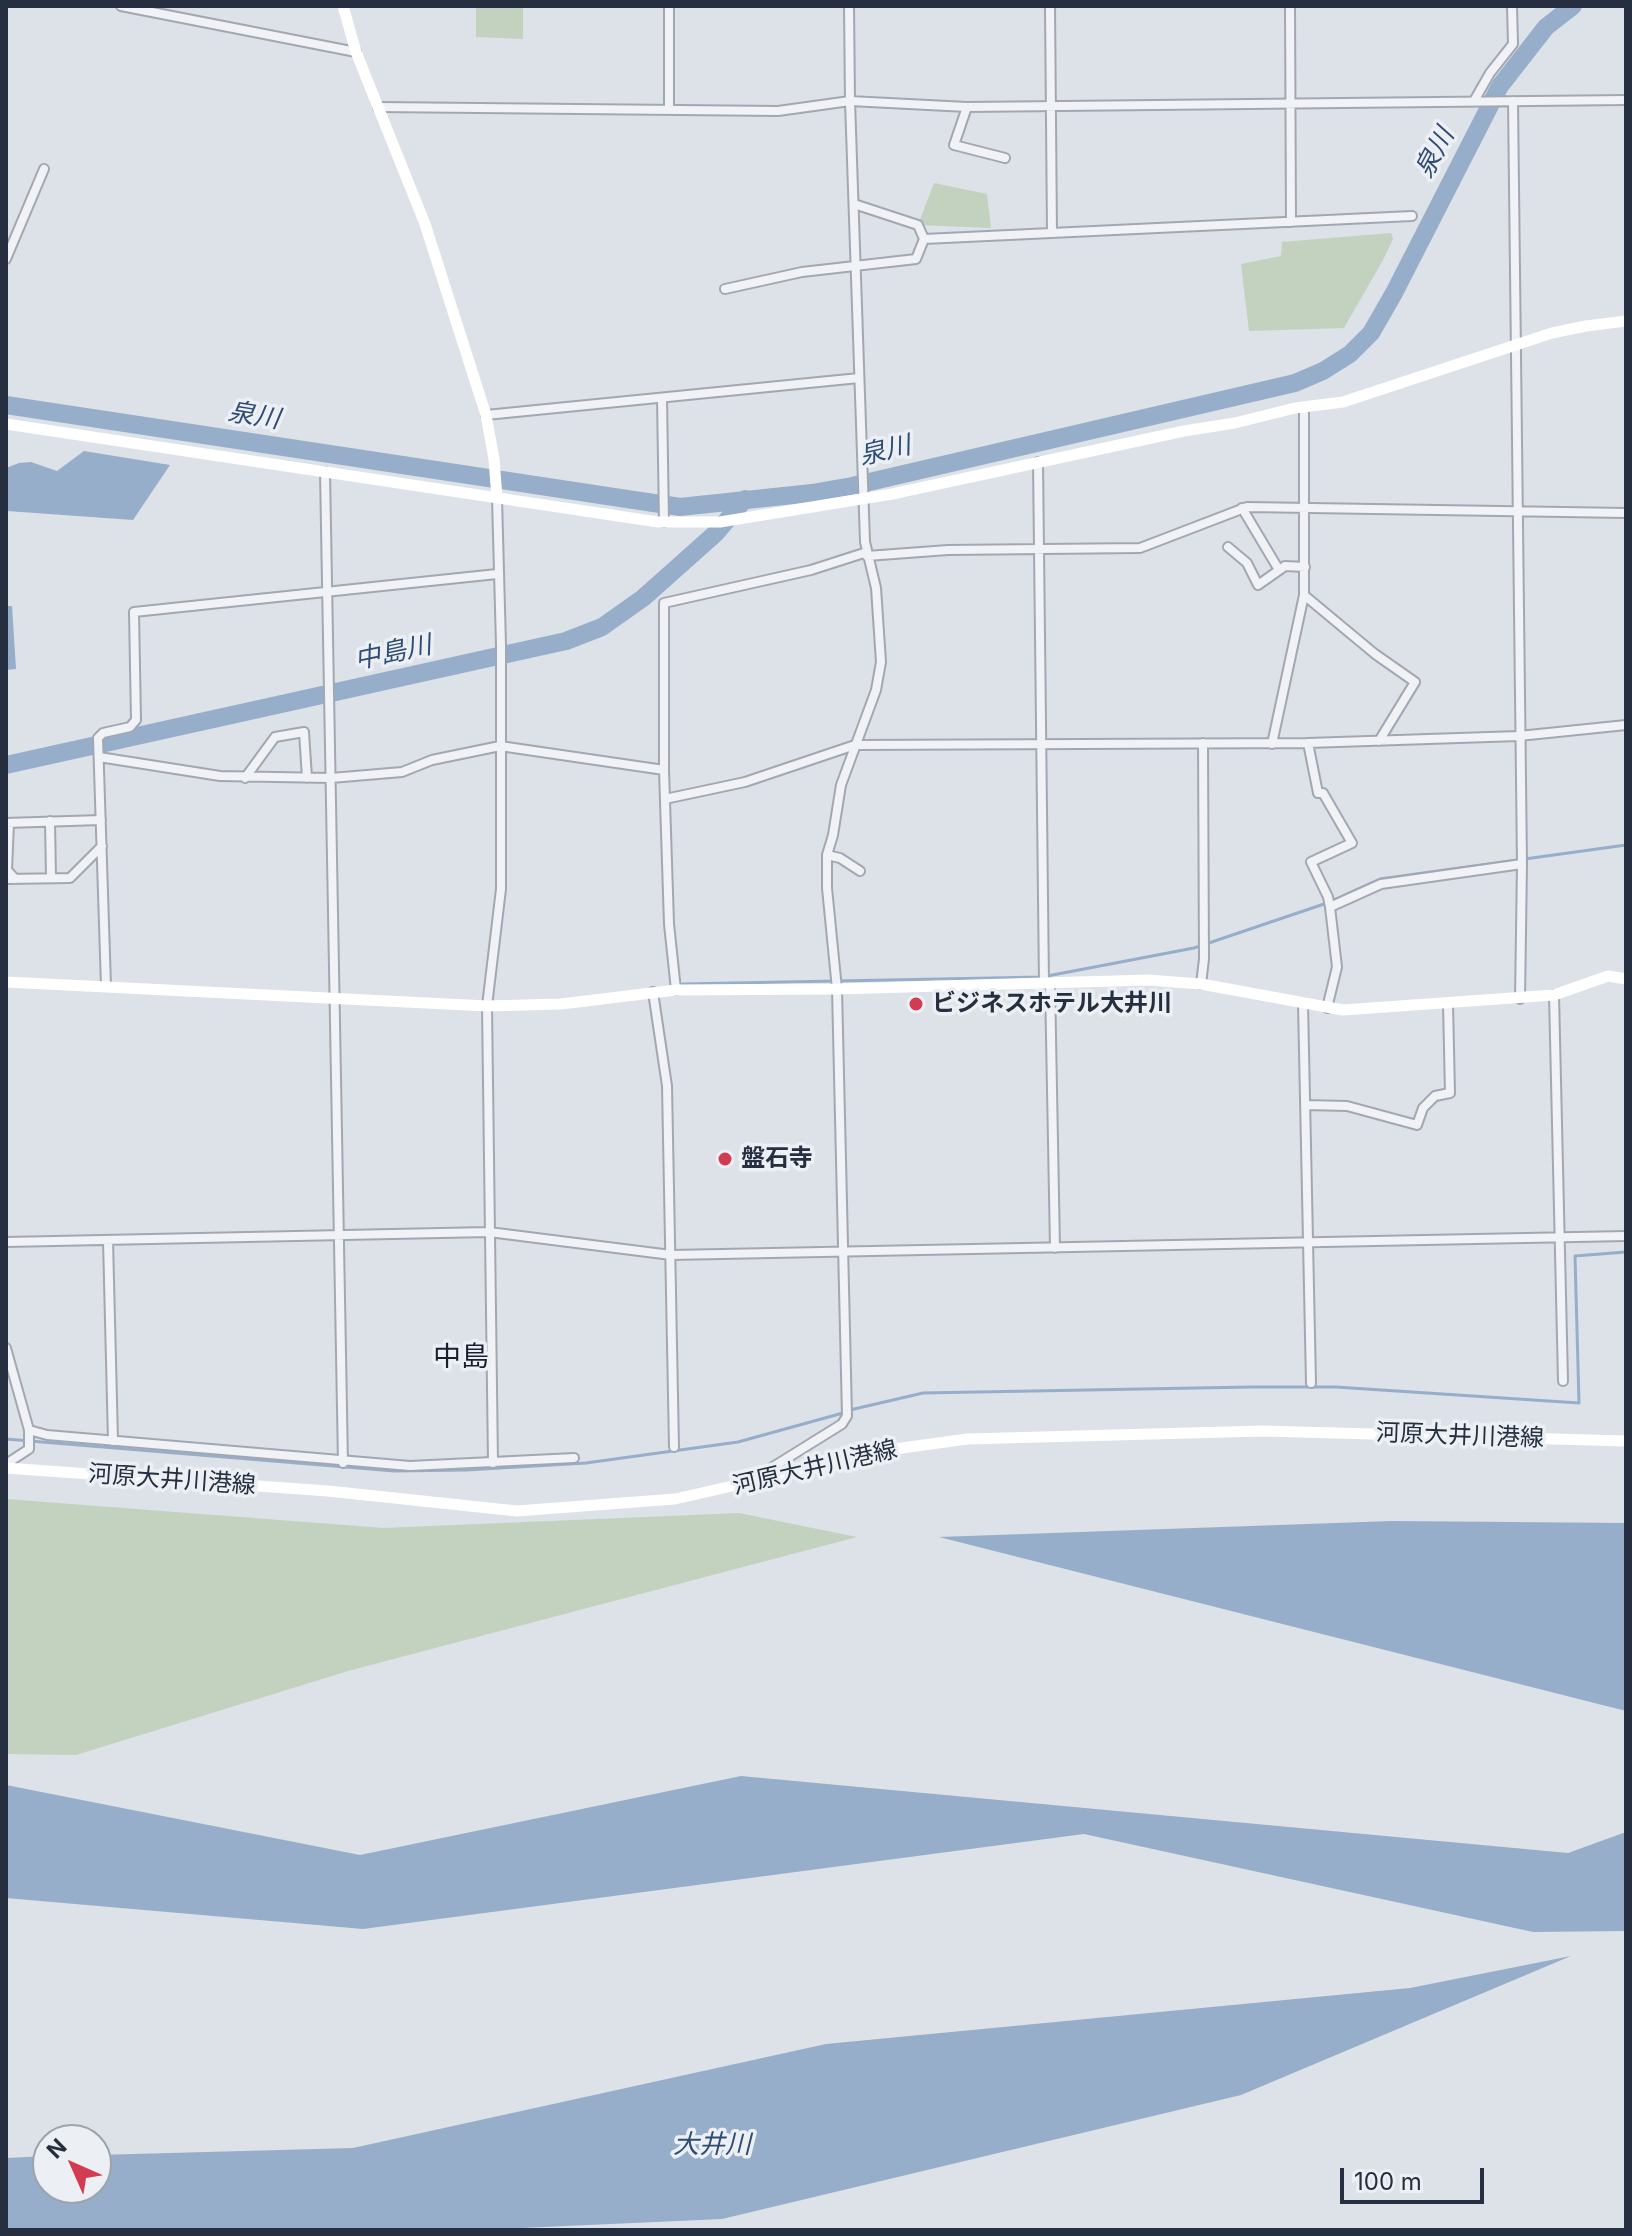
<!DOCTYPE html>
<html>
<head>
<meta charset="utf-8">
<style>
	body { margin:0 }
	#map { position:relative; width:1632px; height:2236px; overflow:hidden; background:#dde1e8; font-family:Inter,sans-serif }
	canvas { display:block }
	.frame { position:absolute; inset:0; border:8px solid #262f3f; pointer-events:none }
	.north { position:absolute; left:32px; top:2124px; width:80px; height:80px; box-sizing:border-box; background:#ecf0f5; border:2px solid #9da3ac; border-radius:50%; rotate:315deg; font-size:22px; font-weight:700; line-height:32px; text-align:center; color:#262f3f }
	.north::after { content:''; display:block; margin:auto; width:28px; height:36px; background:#d33b50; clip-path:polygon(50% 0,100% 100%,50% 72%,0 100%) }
	.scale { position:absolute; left:1340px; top:2168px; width:144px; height:36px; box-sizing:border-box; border:4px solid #262f3f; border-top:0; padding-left:10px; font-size:24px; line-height:28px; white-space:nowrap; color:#262f3f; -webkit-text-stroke:6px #ecf0f5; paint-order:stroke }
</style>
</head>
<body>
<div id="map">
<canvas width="1632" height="2236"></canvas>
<div class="frame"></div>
<div class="north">N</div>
<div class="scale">100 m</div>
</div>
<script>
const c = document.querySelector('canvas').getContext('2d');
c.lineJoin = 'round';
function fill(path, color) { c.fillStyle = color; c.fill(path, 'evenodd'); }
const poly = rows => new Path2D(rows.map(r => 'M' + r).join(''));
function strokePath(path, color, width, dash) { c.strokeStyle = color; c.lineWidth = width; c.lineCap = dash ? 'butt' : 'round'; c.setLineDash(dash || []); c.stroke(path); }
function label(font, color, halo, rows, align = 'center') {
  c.font = font + ' Inter,"Noto Sans JP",sans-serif'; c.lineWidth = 7; c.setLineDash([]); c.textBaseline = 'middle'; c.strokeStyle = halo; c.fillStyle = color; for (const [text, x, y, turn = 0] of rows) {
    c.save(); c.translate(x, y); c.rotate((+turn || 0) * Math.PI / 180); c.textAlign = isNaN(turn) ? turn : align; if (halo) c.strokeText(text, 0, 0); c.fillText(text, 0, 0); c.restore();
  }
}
const green = poly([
	[476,6,523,6,523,39,476,37],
	[934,183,987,194,991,228,918,225],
	[1391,233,1393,239,1383,260,1344,328,1249,331,1241,264,1281,256,1282,242],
	[6,1499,384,1528,739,1513,857,1537,348,1671,76,1755,6,1754]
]);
const water = poly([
	[84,451,170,465,133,520,7,511,6,468,19,463,31,462,57,471],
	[6,606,12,606,16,669,6,670],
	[1392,1521,1626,1523,1626,1711,939,1537],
	[741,1776,1568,1853,1626,1832,1626,1931,1533,1932,1084,1834,363,1929,6,1898,6,1785,360,1855],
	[1571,1956,1241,2095,722,2219,477,2230,6,2230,6,2158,48,2156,48,2188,96,2188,96,2155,353,2148,826,2044,1410,1988]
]);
const stream = poly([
	[682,984,1042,977,1194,948,1327,903,1380,879,1626,845],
	[850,1410,923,1393,1251,1387,1336,1387,1579,1403,1575,1256,1626,1252],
	[6,1439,394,1471,466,1470,586,1463,738,1442,843,1413]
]);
const river = poly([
	[6,405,680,507,812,493,852,486,1295,383,1323,371,1350,354,1371,333,1394,293,1500,86,1546,27,1573,6],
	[6,765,566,641,602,627,643,598,716,533,745,499]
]);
const street = poly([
	[121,6,356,52],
	[669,6,669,110],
	[1050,6,1052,233],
	[1290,6,1291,222],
	[1474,101,1490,73,1513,44,1512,6],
	[1513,101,1522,864,1520,999],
	[378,107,778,111,850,101,967,107,1626,100],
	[967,107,954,145,1005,158],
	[854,204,918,225,924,239],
	[6,259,44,169],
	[725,289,802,272,916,259,924,239,1412,216],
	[662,398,664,522],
	[486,415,859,378],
	[1038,462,1044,983],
	[325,472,343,1463],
	[1242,508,1279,570],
	[1228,547,1247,563,1258,585,1285,566,1305,567],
	[867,556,948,550,1140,548,1247,507,1626,513],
	[1304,595,1375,654,1415,682,1379,741],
	[1308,743,1318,793,1323,793,1352,843,1311,862,1328,897,1330,907],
	[1272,744,1304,595,1304,409],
	[99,757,220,776,331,778,402,772,432,760,500,746,664,770,669,924,676,990],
	[664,770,664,603,811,570,867,552],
	[245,778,275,737,304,732,307,778],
	[665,799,745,782,855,745,1308,743,1519,736,1626,725],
	[50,821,51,878],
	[6,823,101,820],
	[9,823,7,870,15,879],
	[827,855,840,858,860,871],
	[6,879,70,878,102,846],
	[1050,983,1055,1248],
	[1201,984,1204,959,1203,743],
	[106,986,98,738,103,733,130,727,136,720,134,612,497,574],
	[653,992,667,1086,674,1447],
	[1554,995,1563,1381],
	[1303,1003,1311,1383],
	[1327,1008,1337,967,1330,907,1381,884,1522,864],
	[1306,1105,1347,1106,1417,1125,1423,1108,1435,1096,1450,1093,1448,1004],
	[108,1240,113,1441],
	[6,1242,489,1232,671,1255,1626,1236],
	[6,1348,29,1430,29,1449,6,1464],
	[29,1430,47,1435,410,1466,574,1458],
	[493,1463,487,1006,501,889,501,645,497,498],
	[758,1480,768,1470,842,1424,847,1416,837,989,827,888,827,855,833,835,841,785,876,690,881,662,876,588,865,542,850,101,849,6]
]);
const secondary = poly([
	[343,6,356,52,425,224,486,415,494,459,497,498],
	[6,424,658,522,720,522,892,494,1184,431,1235,423,1295,408,1343,402,1552,333,1586,326,1626,321],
	[6,982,487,1006,561,1004,676,990,837,989,1148,980,1201,984,1343,1010,1554,995,1608,976,1626,979],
	[6,1468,328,1491,517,1511,675,1499,895,1449,967,1439,1263,1431,1626,1441]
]);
const markers = [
	[916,1004,8,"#d33b50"],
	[725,1159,8,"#d33b50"]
];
const poiNames = [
	["ビジネスホテル大井川",932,1004],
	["盤石寺",741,1159]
];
const streetNames = [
	["河原大井川港線",1460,1436,2],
	["河原大井川港線",815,1468,-13],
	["河原大井川港線",172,1480,4]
];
const waterNames = [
	["泉川",1435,153,-62],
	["泉川",254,416,9],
	["泉川",885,451,-13],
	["中島川",393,653,-12],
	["大井川",712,2145]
];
const quarterNames = [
	["中島",461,1358]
];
fill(green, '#c2d2be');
fill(water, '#96aeca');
strokePath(stream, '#96aeca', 3);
strokePath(river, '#96aeca', 18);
strokePath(street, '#a2a8b2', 12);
strokePath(street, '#f0f2f6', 8);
strokePath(secondary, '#fff', 11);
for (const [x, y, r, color] of markers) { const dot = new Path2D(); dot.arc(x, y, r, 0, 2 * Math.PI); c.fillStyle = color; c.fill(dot); strokePath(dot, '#ecf0f5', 3); }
label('bold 24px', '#262f3f', '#ecf0f5', poiNames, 'left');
label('24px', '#262f3f', '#ecf0f5', streetNames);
label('italic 26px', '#2f4d74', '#ecf0f5', waterNames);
label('28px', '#18202f', '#ecf0f5', quarterNames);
</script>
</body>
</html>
